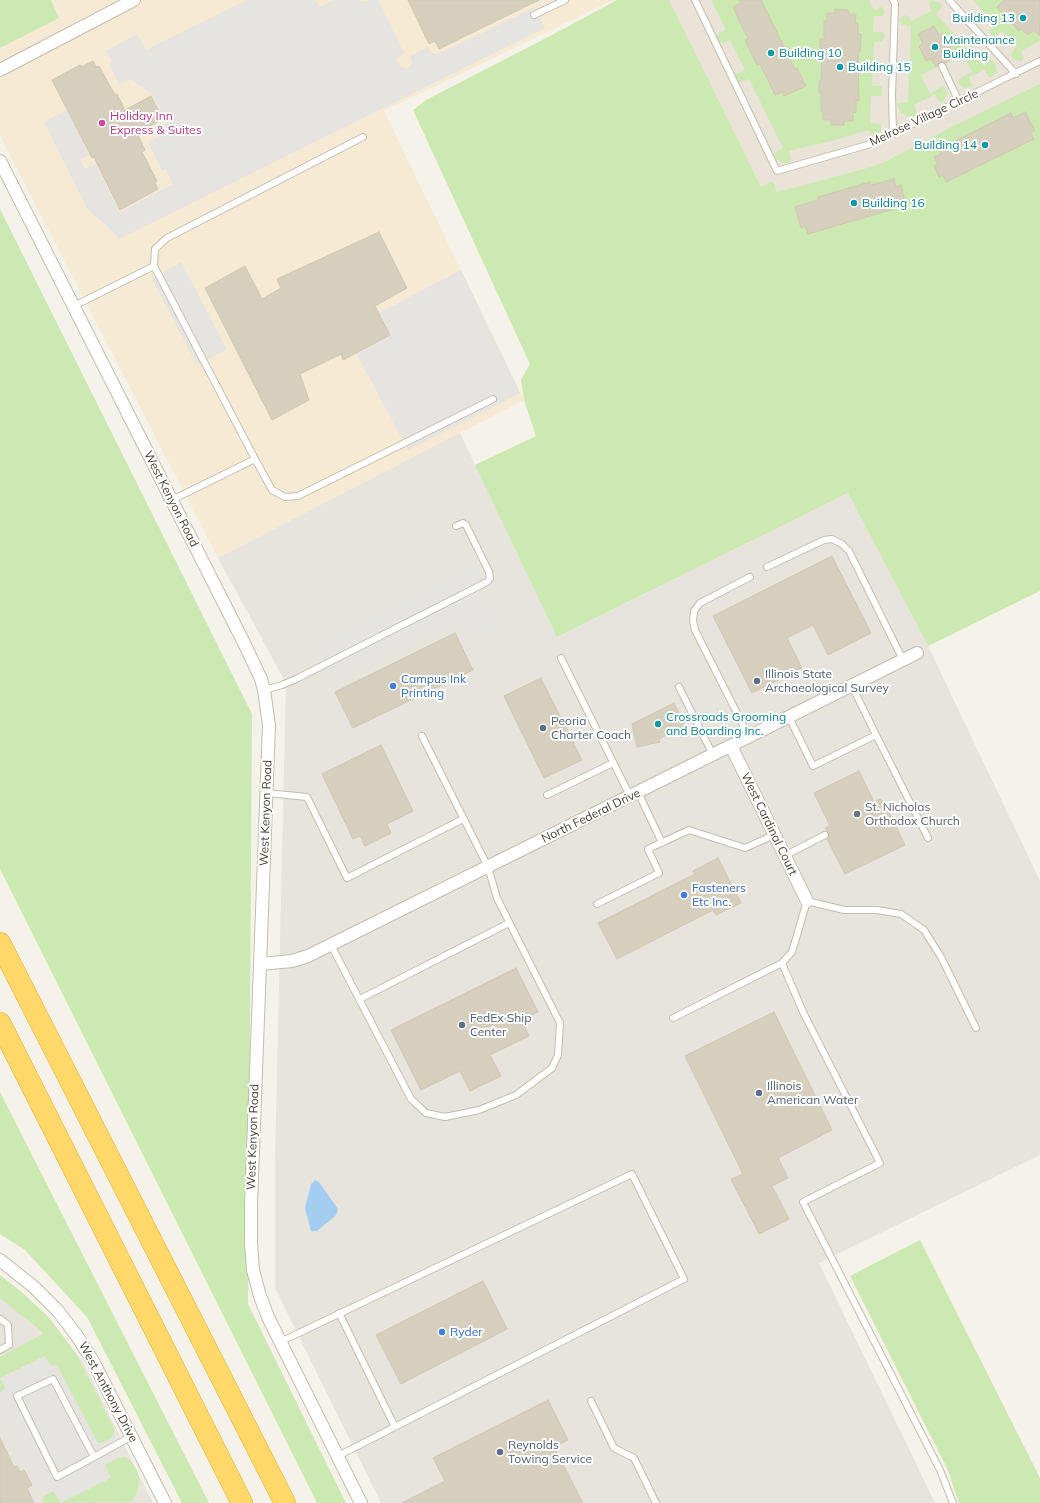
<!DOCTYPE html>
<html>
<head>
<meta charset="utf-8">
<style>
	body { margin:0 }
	canvas { display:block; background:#f5f2e9 }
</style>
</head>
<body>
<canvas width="1040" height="1503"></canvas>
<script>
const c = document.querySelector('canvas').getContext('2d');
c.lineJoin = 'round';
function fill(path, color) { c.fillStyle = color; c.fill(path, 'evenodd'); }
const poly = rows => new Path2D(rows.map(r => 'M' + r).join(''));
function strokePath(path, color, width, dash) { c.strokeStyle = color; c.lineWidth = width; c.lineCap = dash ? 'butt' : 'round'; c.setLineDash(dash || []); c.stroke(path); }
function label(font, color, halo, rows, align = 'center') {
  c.font = font + ' Mulish,sans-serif'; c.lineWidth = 4; c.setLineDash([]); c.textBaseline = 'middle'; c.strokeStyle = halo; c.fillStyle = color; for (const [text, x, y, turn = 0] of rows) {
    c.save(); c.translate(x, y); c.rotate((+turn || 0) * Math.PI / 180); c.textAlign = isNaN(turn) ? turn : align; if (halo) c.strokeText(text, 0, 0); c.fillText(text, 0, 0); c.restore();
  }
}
const residential = poly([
	[658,0,1040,0,1040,147,789,266]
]);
const commercial = poly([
	[0,0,613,0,384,111,524,400,218,558,0,136]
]);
const industrial = poly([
	[460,433,557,637,848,493,928,646,1040,881,1040,1155,819,1263,935,1503,381,1503,275,1288,275,1161,286,683,218,558],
	[0,1275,48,1316,83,1362,153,1503,0,1503]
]);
const green = poly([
	[0,0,51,0,59,18,0,48],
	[617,0,669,0,761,187,770,182,774,183,777,192,861,170,885,162,951,127,1040,84,1040,591,928,646,848,493,557,637,475,465,536,436,524,400,521,380,530,364,413,110,426,100,554,34],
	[711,0,869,0,874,10,881,7,884,9,884,14,882,16,874,16,873,32,883,32,885,37,881,42,874,42,872,86,881,86,882,89,882,93,881,96,871,96,870,123,880,124,881,126,881,130,878,134,875,136,872,135,868,130,835,140,789,151,791,160,788,163,784,163,777,160,774,155,775,153,783,148,749,79,740,82,738,82,736,77,736,74,745,70,730,40,722,43,719,42,716,38,719,33,726,30],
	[932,0,940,3,942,6,936,14,984,66,990,60,994,61,997,70,992,77,989,77,984,70,969,77,972,86,968,88,965,88,960,85,958,81,959,79,972,72,963,54,921,75,930,94,942,87,945,88,947,94,942,102,939,101,935,94,914,105,917,113,914,117,907,116,901,113,897,105,898,103,908,102,911,26,902,25,900,21,903,15,908,16,911,21,932,11,929,4],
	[973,0,1040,0,1040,41,1021,51,1024,58,1022,61,1015,60,1011,56,1011,54,1017,46,1002,31,995,37,992,36,989,31,995,24],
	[0,209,252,714,248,1304,346,1503,317,1503,0,869],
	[0,1092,209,1503,182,1503,87,1317,25,1250,0,1234],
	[920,1240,1040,1478,1040,1503,959,1503,947,1468,850,1276],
	[0,1275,24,1294,50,1319,78,1357,114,1428,114,1434,110,1439,100,1443,97,1441,57,1365,51,1366,45,1356,0,1378,5,1388,0,1392,0,1357,43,1334,40,1330,0,1298],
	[125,1457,130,1460,138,1473,139,1479,138,1491,131,1502,43,1503,42,1497,53,1491,61,1503,111,1478,105,1465,118,1458]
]);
const parking = poly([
	[247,0,316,0,320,7,334,0,358,0,366,2,369,0,378,0,405,53,397,58,396,60,400,66,405,68,410,67,412,62,410,56,428,47,432,53,436,55,535,7,545,28,119,239,115,233,88,210,44,122,67,110,89,155,80,160,85,169,96,164,120,212,173,184,166,169,162,171,148,142,159,136,166,122,152,94,130,79,119,84,109,64,112,62,106,51,137,34,146,50],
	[181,262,227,349,197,365,152,279],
	[461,270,520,393,408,450,356,353,390,335,379,313],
	[474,566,502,624,464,642,460,635,461,630,460,628,457,629,454,624,332,684,319,659,323,656,317,645],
	[45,1357,49,1367,53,1368,56,1367,96,1442,104,1466,109,1477,61,1501,56,1490,53,1490,41,1495,0,1414,0,1394,6,1389,2,1379]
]);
const water = poly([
	[315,1180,319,1182,338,1209,336,1215,317,1231,311,1231,305,1208,311,1184]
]);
const building = poly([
	[408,0,539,0,439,49,435,41,429,44,408,0],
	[739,0,761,0,795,69,797,68,806,86,784,96,782,92,775,95,760,64,757,65,745,40,748,39,733,7,741,3,739,0],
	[1004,0,1040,0,1040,36,1034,30,1028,35,1021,29,1019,31,997,7,1004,0],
	[835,9,848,10,848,14,856,14,855,23,858,23,858,33,861,34,860,52,858,52,859,101,856,100,856,113,853,112,853,121,844,121,844,125,831,125,831,120,823,120,823,112,821,112,821,93,819,93,819,81,821,81,822,51,820,51,820,39,824,39,824,21,827,21,827,13,835,13,835,9],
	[934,26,939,35,943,33,951,49,949,50,953,58,945,63,940,62,936,67,931,59,926,61,919,46,923,43,918,34,934,26],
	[93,61,96,67,99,66,115,95,117,94,125,110,151,96,163,119,137,133,145,150,142,152,157,181,155,183,158,189,120,210,94,157,92,158,52,80,80,65,81,67,93,61],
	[1025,112,1035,130,1030,133,1034,139,946,182,943,175,939,177,934,166,938,164,934,157,941,154,939,149,1011,113,1013,118,1025,112],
	[894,179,896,187,901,185,904,198,899,200,901,207,808,234,805,226,801,228,795,207,818,200,818,197,870,182,871,185,894,179],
	[379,232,407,288,375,306,390,335,343,360,341,354,300,374,309,400,272,420,205,288,245,266,262,299,281,288,277,279,379,232],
	[832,556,871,633,828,655,813,625,787,638,802,668,752,693,713,616,832,556],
	[455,633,473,670,353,728,335,692,455,633],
	[541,678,582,760,544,778,504,696,541,678],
	[674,703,685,725,659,739,660,742,637,747,632,724,674,703],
	[381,745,413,811,387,824,391,833,365,846,360,836,353,839,322,774,381,745],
	[859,771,874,802,880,799,882,801,883,801,905,845,845,874,827,839,829,833,825,828,830,826,814,793,859,771],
	[718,858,741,903,716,915,713,910,617,959,598,923,695,874,693,871,718,858],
	[516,968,538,1012,521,1020,529,1036,490,1055,501,1076,470,1091,460,1071,421,1090,391,1030,516,968],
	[774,1012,832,1130,778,1158,788,1178,772,1186,789,1219,759,1234,731,1179,743,1174,685,1056,774,1012],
	[483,1281,507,1329,401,1384,376,1335,483,1281],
	[548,1400,568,1440,554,1447,583,1503,402,1503,445,1481,433,1458,548,1400],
	[0,1438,14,1467,17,1466,20,1472,24,1470,32,1485,27,1488,34,1503,0,1503,0,1438]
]);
const service = poly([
	[695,0,777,171,874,143,1040,61],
	[949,0,1016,74],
	[534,15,565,0],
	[942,66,959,102],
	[893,134,892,95,895,3,893,0],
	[154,266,255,459,272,490,285,497,298,496,493,399],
	[74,306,154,266,155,249,167,238,363,137],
	[172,500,255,459],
	[767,567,824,540,832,539,842,544,849,551,903,660],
	[561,658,630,796],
	[852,686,876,735],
	[679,687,713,755],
	[264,690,282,685,296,679,487,582,490,578,489,572,466,525,463,523,456,526],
	[789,717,813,766,876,735,928,838],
	[749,737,695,630,693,621,694,611,700,603,750,577],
	[638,792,662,843],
	[267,793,307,797,347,878,463,819],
	[547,795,613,763],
	[784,856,825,835],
	[597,904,659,873,648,849,689,830,745,848,774,835],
	[331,945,411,1099,426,1113,445,1117,479,1110,516,1095,552,1068,558,1055,560,1023,497,898,488,867,422,736],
	[782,963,803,1012,880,1163,803,1202,940,1470,953,1503],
	[360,999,509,923],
	[673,1018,782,963,792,952,807,901,844,910,877,910,901,914,924,930,941,957,976,1028],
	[339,1313,395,1427],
	[0,1319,8,1325,9,1345,0,1350],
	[280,1342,632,1174,684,1279,338,1456],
	[591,1401,614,1448,634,1458,656,1503],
	[94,1457,53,1379,17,1396,57,1477,94,1457,132,1436]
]);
const minor = poly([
	[0,70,134,0],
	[0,161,245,645,261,679,264,690,269,725,251,1204,251,1243,253,1270,260,1296,268,1317,361,1503],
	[731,746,807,901],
	[260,964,292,961,308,956,917,653],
	[0,1260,34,1287,58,1311,77,1336,94,1363,165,1503]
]);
const motorway = poly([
	[0,943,285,1503],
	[0,1023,242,1503]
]);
const markers = [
	[1023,18,4,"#0f9aa8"],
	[935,47,4,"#0f9aa8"],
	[771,53,4,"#0f9aa8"],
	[840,67,4,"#0f9aa8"],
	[102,123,4,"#d1479c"],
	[985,145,4,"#0f9aa8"],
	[854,203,4,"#0f9aa8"],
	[757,681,4,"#5c6f8a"],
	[393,686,4,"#3f7fe0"],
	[658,724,4,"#0f9aa8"],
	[543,728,4,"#5c6f8a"],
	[857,814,4,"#6b7280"],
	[684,895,4,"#3f7fe0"],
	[462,1025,4,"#5c6f8a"],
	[759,1093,4,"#5c6f8a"],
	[442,1332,4,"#3f7fe0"],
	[500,1452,4,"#5c6f8a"]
];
const cultureNames = [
	["Building 13",1015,18,"right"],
	["Maintenance",943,40],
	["Building",943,54],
	["Building 10",779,53],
	["Building 15",848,67],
	["Building 14",977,145,"right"],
	["Building 16",862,203],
	["Crossroads Grooming",666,717],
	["and Boarding Inc.",666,731]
];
const hotelNames = [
	["Holiday Inn",110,116],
	["Express & Suites",110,130]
];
const streetNames = [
	["Melrose Village Circle",924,118,-25],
	["West Kenyon Road",171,499,63],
	["West Kenyon Road",266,813,-88],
	["North Federal Drive",591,816,-26],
	["West Cardinal Court",769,824,64],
	["West Kenyon Road",253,1137,-88],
	["West Anthony Drive",108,1392,62]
];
const serviceNames = [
	["Illinois State",765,674],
	["Archaeological Survey",765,688],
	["Peoria",551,721],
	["Charter Coach",551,735],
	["FedEx Ship",470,1018],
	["Center",470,1032],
	["Illinois",767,1086],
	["American Water",767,1100],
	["Reynolds",508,1445],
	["Towing Service",508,1459]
];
const shopNames = [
	["Campus Ink",401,679],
	["Printing",401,693],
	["Fasteners",692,888],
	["Etc Inc.",692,902],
	["Ryder",450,1332]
];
const worshipNames = [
	["St. Nicholas",865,807],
	["Orthodox Church",865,821]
];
fill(residential, '#e9e4d7');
fill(commercial, '#f6ead4');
fill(industrial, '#e7e3dd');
fill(green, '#cce9b1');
fill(parking, '#e6e4e0');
fill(water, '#a4cdf2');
fill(building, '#d6cfbe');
strokePath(building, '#d1c7b1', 1);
strokePath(service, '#c3bdae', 8);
strokePath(minor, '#c3bdae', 14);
strokePath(motorway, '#e1ae37', 22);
strokePath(service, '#fff', 6);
strokePath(minor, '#fff', 12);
strokePath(motorway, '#ffd869', 21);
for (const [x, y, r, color] of markers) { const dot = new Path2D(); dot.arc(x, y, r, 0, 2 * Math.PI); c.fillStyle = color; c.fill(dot); strokePath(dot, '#fff', 1.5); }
label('12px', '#0d838f', '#fff', cultureNames, 'left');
label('12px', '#b23c85', '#fff', hotelNames, 'left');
label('12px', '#484337', '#fff', streetNames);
label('12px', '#4e5e75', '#fff', serviceNames, 'left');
label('12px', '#366cbe', '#fff', shopNames, 'left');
label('12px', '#5b616d', '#fff', worshipNames, 'left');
</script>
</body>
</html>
